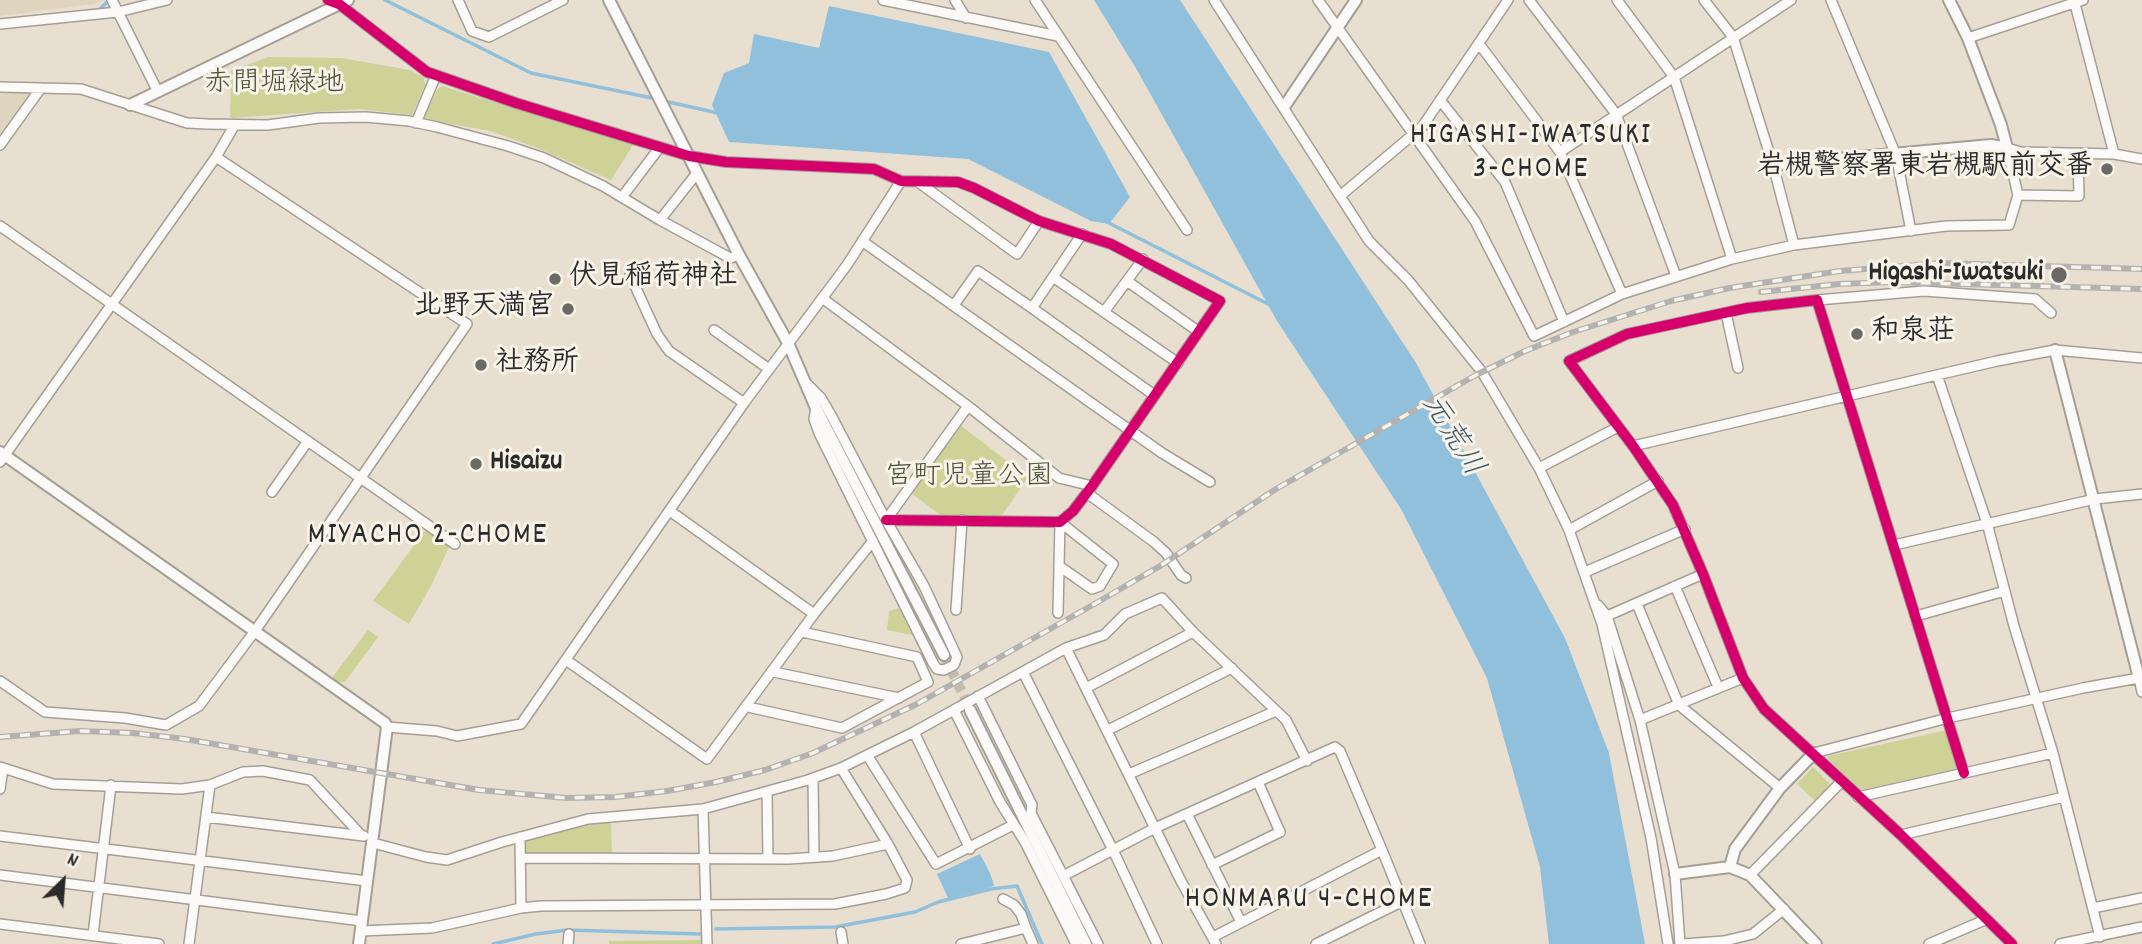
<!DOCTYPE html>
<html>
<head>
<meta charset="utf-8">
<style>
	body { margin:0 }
	#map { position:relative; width:2142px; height:944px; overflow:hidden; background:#e8dfd0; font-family:Dekko,sans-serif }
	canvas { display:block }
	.north { position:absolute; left:28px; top:846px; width:70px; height:70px; -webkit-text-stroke:5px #f7f3e8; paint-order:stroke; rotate:25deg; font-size:19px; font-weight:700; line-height:28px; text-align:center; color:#2b2b2b }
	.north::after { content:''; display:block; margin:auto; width:24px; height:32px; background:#2b2b2b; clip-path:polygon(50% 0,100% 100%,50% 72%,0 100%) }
</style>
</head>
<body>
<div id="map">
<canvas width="2142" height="944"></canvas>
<div class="north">N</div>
</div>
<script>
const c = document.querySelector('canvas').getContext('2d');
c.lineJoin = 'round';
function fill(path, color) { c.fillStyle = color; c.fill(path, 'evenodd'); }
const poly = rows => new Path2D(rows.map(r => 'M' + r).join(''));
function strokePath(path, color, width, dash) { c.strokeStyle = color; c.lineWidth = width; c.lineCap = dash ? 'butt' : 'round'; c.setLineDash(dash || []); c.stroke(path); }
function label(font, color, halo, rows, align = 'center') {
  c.font = font + ' Dekko,"Klee One",sans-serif'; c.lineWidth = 6; c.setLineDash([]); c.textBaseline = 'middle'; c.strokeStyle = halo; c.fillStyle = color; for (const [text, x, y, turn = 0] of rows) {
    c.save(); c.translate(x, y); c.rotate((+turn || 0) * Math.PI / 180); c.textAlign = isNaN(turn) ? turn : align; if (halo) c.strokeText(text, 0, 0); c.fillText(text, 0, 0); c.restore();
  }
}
const built = poly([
	[0,0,103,0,95,4,0,16],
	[0,93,33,93,0,140]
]);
const green = poly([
	[268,57,341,58,410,70,424,78,425,85,412,115,359,109,230,118,231,71],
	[442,86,633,145,611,180,535,147,490,131,423,119,437,90],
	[960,425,1028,477,1000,518,942,516,912,494],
	[426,529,450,545,431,586,409,624,373,601],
	[899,608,912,635,887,630,889,611],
	[368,630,378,637,345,682,337,682,331,679],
	[1948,730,1960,766,1956,769,1861,790,1828,759,1828,756],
	[1813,767,1830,784,1815,801,1797,784],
	[611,822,612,853,526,854,526,841,583,825],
	[702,940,702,944,609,944,609,941]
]);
const water = poly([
	[1094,0,1180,0,1416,363,1565,638,1609,753,1645,944,1549,944,1540,867,1487,678,1401,509,1277,321,1137,70],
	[829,6,1049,52,1130,197,1109,224,1091,221,968,159,729,142,712,105,724,73,749,63,754,34,819,48],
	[980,854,990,873,994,885,992,887,948,898,937,874]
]);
const stream = poly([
	[385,0,531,73,657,99],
	[98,11,109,0],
	[664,101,718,113],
	[1107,222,1268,304],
	[716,929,835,927,915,912,938,902,991,889,1017,886,1042,944],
	[493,944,536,934,567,930,700,934]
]);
const tertiaryTunnel = poly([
	[944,655,970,709]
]);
const minor = poly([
	[112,0,158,92],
	[328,0,339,4,427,72,516,103,689,156,726,162,874,169,901,181,958,182,974,188,1039,221,1111,244,1220,301,1092,486,1073,511,1060,522,886,520],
	[458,0,472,31,489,37,563,0],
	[883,0,1058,36],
	[955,0,966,18],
	[1035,0,1187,230],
	[1214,0,1369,241,1408,280,1482,372,1539,468,1569,530,1602,624,1651,838,1668,944],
	[1318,0,1475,221,1534,336,1622,294,1732,259,1794,245,1946,226,2009,225,2018,195,2007,148,2021,152,2114,154,2142,159],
	[1529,0,1616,114,1676,276],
	[1617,0,1674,77,1732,259],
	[1704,0,1733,37,1773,165,1794,245],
	[1831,0,1896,155,1911,231],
	[2074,0,2114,154],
	[0,24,118,12,167,0],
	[1968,38,2083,0],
	[1480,45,1560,152,1622,294],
	[0,87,81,89,187,123,207,124,268,125,319,118,366,117,409,121,437,127,508,146,544,158,603,186,660,220,730,258,739,255],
	[1440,100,1505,182,1564,322],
	[416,123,436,75],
	[0,145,41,88],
	[1560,152,1791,0],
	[918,182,1017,254,1039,221],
	[2018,195,2079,196,2078,153],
	[1340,196,1422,127,1508,0],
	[622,197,660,147],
	[660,220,697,173],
	[0,226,455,544],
	[862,241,1162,453,1210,482],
	[630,275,657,334,669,351,744,403],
	[1053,277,1178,363],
	[1127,281,1199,332],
	[822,298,968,406,1059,478,1092,486],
	[1817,300,1924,291,2035,299,2051,313],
	[954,305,978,271,1032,308,1082,234],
	[1032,308,1154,395],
	[1104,312,1143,259],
	[1726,313,1738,368],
	[714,330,769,369],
	[1937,375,1987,523,2014,626,2053,753,2100,937],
	[807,384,821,398,832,417,886,520,924,586,957,657,954,665,944,670,937,669,933,663,819,433,814,419,816,408],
	[1633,446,1997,361,2055,350,2142,358],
	[0,462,216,157,234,126],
	[1539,468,1618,427],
	[272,492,308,441],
	[1087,493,1154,542,1166,553,1181,575,1186,578],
	[670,511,814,614],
	[886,520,968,406],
	[1569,530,1658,481],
	[1894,545,2095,499,2142,494],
	[1059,566,1092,589,1100,586,1113,564,1060,522],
	[1585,572,1685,529],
	[1675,586,1718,687],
	[1637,604,1679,705,1780,788],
	[1598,605,1607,616,1640,720,1675,874,1680,944],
	[956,610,962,520],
	[1058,613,1060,522],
	[1607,616,1703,574],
	[1916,616,2005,591],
	[1066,648,1181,881,1216,944],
	[566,660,707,759,814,614,873,541],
	[774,672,899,698],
	[1023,672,1113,850,1157,944],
	[0,681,45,712,125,718,166,725,199,706,255,631,467,324,216,157],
	[1086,688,1193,632],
	[978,696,1032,805,1031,813,1098,944],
	[748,707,842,728,928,682,917,657,802,632],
	[954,710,1000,802,1025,842,1076,944],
	[1640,720,1743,678],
	[387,727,437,731,457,736,521,724,744,403,847,265,901,181],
	[1108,730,1232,668],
	[914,732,970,849],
	[1814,753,1948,718,2083,688,2139,678,2142,692],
	[867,755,936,864,1013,825],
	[0,767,53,784,182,789,210,785,243,772,263,771,310,780,362,836],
	[1964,773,1817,300,1747,308,1627,334,1569,361,1633,446,1673,505,1703,574,1743,678,1764,709,1901,835,2012,944],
	[1129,774,1276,711],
	[813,778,814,857],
	[0,789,3,768],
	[767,792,768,859],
	[1858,797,2053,753],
	[703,809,707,944],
	[1187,814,1241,922],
	[206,817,364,836],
	[1901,835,2064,797],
	[0,836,367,881],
	[520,837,521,908],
	[373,843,426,857,447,860,502,842,588,819,703,809,808,780,841,768,914,732,1066,648,1104,635,1125,614,1162,598,1193,632,1286,720,1307,761],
	[521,858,789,859,833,856,888,844],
	[1212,865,1280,832,1258,782],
	[0,875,362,921],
	[1750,875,1841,782],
	[1063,876,1155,828,1335,747,1340,751,1382,850,1420,944],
	[1003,899,1014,905,1021,914,1026,928],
	[2093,908,2142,898],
	[0,924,159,944],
	[361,931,432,928,521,908,541,906,835,904,886,894,905,888,907,880,888,844,841,768],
	[841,932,843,944],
	[93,935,111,785],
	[1213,937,1382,850],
	[189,944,210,785],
	[568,944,569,934],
	[961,944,1026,928,1033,944],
	[1316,944,1403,901],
	[1683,944,1724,941,1753,934,1784,909],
	[1929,944,1987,919],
	[2060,944,2142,927]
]);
const tertiary = poly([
	[609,0,739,255,788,343,816,408,944,655],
	[130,105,348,0],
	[1284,107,1356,0],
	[1773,165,1991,145,2007,148,2001,125,1968,38,1949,0],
	[2055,350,2139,678,2142,678],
	[0,452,385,723,387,727,359,944],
	[970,710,1086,944],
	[1730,867,1735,849,1780,788,1814,753],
	[1675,874,1730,867,1750,875,1816,944]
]);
const rail = poly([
	[1761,292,1839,284,1891,282,2142,289],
	[0,737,80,731,133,733,185,739,479,790,566,798,615,797,667,791,716,782,765,770,813,753,915,705,1098,602,1160,566,1276,489,1476,375,1525,351,1573,332,1671,301,1729,288,1840,271,1941,263,2142,269]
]);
const cycleway = poly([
	[328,0,339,4,427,72,516,103,689,156,726,162,874,169,901,181,958,182,974,188,1039,221,1111,244,1220,301,1092,486,1073,511,1060,522,886,520],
	[1964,773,1817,300,1747,308,1627,334,1569,361,1633,446,1673,505,1703,574,1743,678,1764,709,1901,835,2012,944]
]);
const markers = [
	[2107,169,7,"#6d6a65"],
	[2059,275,9,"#6d6a65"],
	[555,279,7,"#6d6a65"],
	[568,309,7,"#6d6a65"],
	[1857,334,7,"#6d6a65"],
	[481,365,7,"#6d6a65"],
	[476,464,7,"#6d6a65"]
];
const parkNames = [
	["赤間堀緑地",274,86],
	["宮町児童公園",969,479]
];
const poiNames = [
	["岩槻警察署東岩槻駅前交番",2093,169,"right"],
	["Higashi-Iwatsuki",2043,275,"right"],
	["伏見稲荷神社",569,279],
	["北野天満宮",554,309,"right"],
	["和泉荘",1871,334],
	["社務所",495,365],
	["Hisaizu",490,464]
];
const neighbourhoodNames = [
	["HIGASHI-IWATSUKI",1531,138],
	["3-CHOME",1531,172],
	["MIYACHO 2-CHOME",428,538],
	["HONMARU 4-CHOME",1309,902]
];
const waterNames = [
	["元荒川",1450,437,58]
];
fill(built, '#dfd5be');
fill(green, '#ced297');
fill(water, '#90c0dc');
strokePath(stream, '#90c0dc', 3.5);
strokePath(tertiaryTunnel, '#c2bbaf', 10, [10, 5]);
strokePath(minor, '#a49f96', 12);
strokePath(tertiary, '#a49f96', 14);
strokePath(minor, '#fcfaf8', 9);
strokePath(tertiary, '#fcfaf8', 10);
strokePath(rail, '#b3b2b0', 6);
strokePath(rail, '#f7f3e8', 3.5, [10]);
strokePath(cycleway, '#d6006c', 10);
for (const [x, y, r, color] of markers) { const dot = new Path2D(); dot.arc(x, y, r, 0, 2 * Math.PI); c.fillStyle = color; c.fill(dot); strokePath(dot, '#f7f3e8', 2.5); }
label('28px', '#4e523a', '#f7f3e8', parkNames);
label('bold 28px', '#2b2b2b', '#f7f3e8', poiNames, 'left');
c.letterSpacing = '2px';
label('30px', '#2b2b2b', '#f7f3e8', neighbourhoodNames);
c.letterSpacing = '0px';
label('italic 30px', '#415a6b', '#f7f3e8', waterNames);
</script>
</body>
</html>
